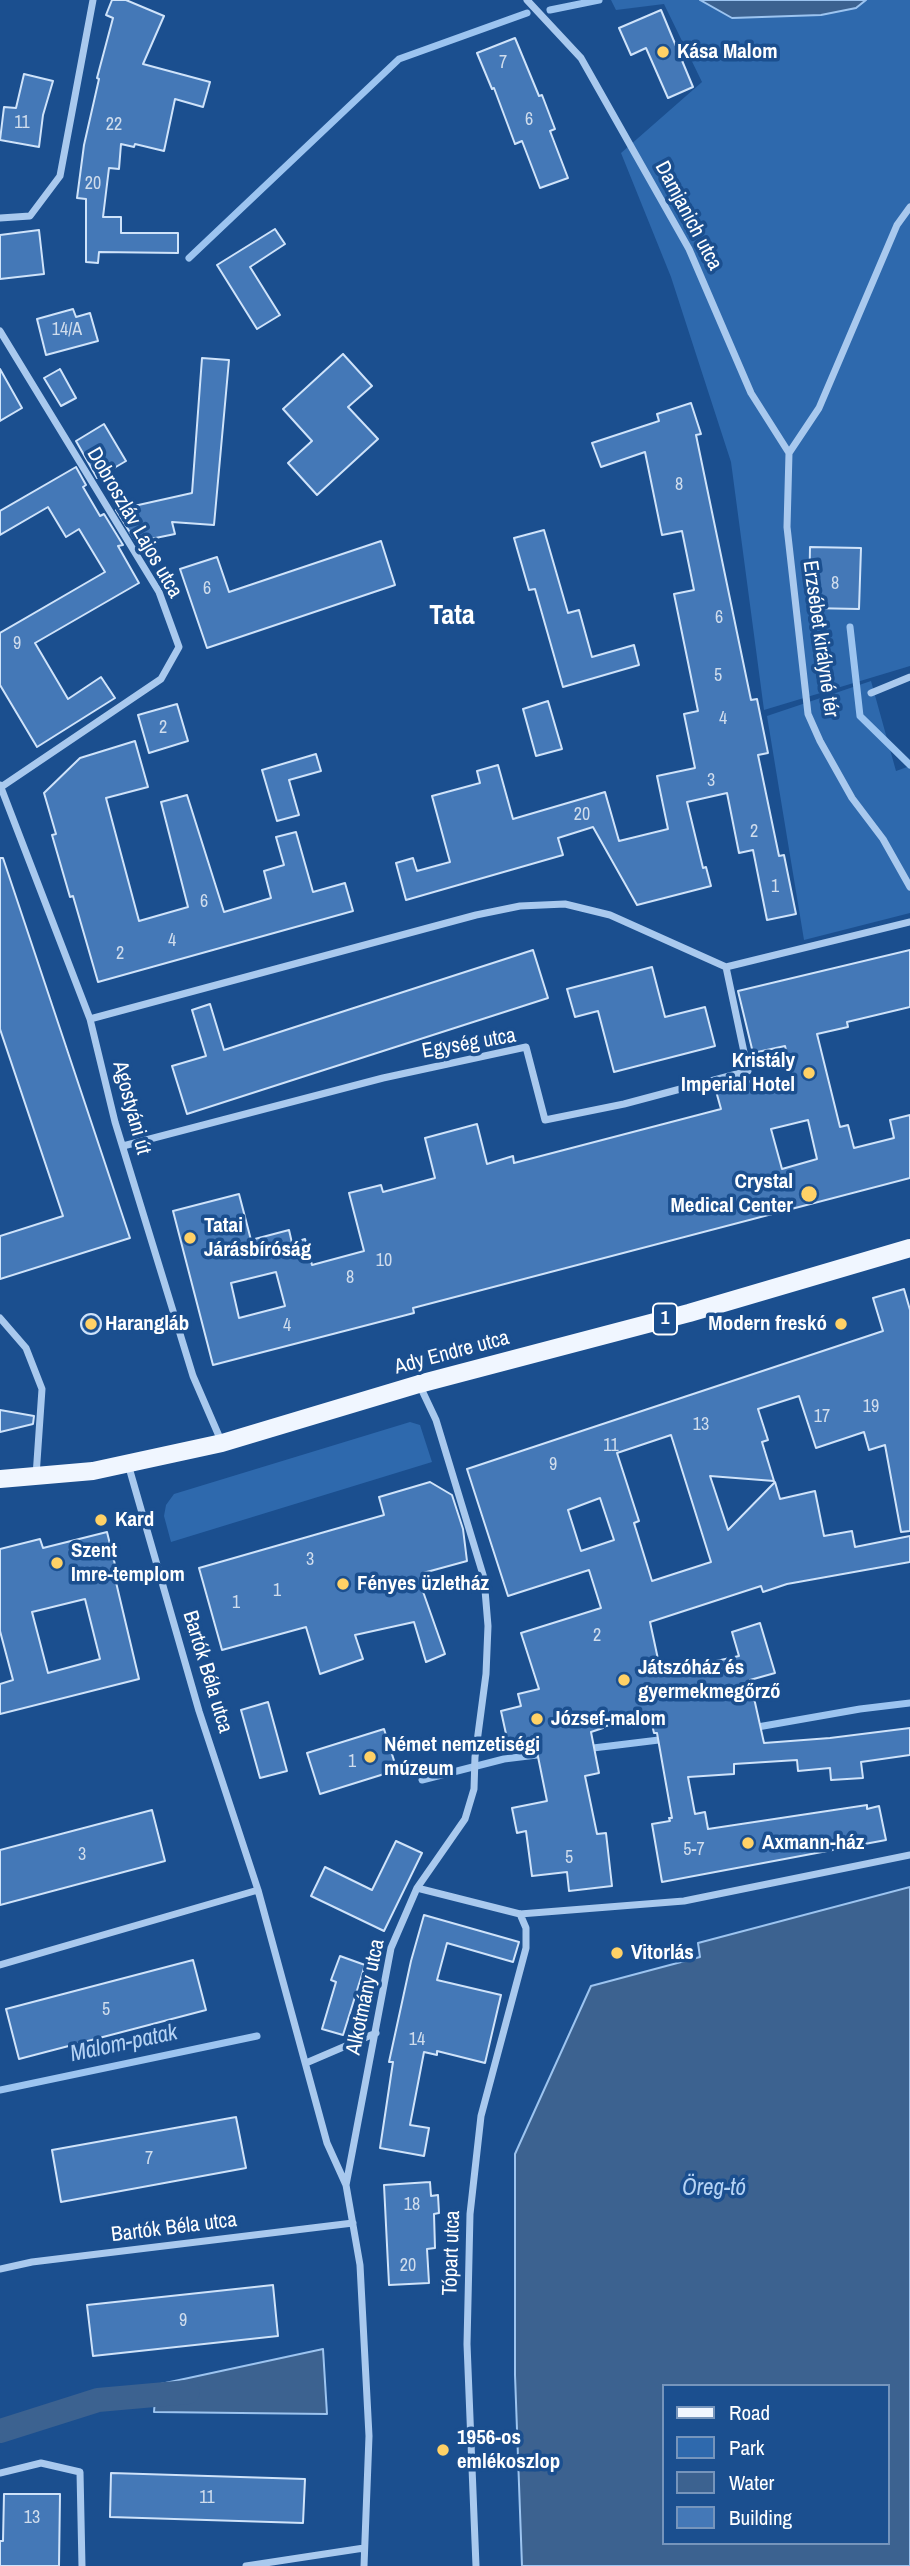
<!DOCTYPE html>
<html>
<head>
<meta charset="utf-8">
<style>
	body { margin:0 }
	#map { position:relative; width:910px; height:2566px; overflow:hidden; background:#1b4f8f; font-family:"Archivo Narrow",sans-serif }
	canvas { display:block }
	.legend { position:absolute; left:662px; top:2384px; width:228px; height:161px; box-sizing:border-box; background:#1b4f8f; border:2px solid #7695bc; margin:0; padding:9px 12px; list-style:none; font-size:21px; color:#fff }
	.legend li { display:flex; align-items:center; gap:14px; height:35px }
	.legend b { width:35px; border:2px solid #7695bc }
</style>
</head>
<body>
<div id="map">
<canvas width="910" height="2566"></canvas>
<ul class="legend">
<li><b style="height:9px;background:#f0f6ff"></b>Road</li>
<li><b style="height:19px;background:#2e69ad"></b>Park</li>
<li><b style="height:19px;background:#3c6290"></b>Water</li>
<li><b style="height:19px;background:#4478b7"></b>Building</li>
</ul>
</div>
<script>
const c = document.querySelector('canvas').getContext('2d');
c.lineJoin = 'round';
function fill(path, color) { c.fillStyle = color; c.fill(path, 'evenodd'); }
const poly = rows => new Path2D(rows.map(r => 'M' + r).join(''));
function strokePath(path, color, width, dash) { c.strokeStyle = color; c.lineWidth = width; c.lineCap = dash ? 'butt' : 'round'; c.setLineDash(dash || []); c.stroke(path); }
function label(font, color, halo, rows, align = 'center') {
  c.font = font + ' "Archivo Narrow",sans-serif'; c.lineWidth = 7; c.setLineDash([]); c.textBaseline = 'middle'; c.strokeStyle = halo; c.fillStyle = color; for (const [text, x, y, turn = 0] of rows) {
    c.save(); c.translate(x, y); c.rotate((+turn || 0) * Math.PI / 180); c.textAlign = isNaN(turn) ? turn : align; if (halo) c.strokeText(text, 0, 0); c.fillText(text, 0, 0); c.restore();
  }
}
const green = poly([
	[611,0,700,0,732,18,821,15,856,8,866,0,910,0,910,666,764,710,731,462,671,277,621,153,702,82,664,4,616,10],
	[871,681,896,771,910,766,910,913,804,940,767,716],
	[410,1422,420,1425,432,1462,171,1542,164,1516,166,1505,174,1494]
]);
const water = poly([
	[700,0,866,0,856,8,821,15,732,18,700,0],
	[910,1887,910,2566,522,2566,515,2375,515,2154,591,1986,700,1957,698,1943,910,1887],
	[663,2386,887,2386,887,2543,663,2543,663,2386],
	[323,2349,327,2414,154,2412,156,2385,323,2349]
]);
const stream = poly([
	[550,10,599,0],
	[189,258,399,59,527,13],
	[850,627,860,716,910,765],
	[752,1728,860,1709,910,1703],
	[585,1749,667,1739],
	[422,1780,504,1759,545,1754],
	[0,2090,257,2036]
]);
const canal = poly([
	[0,2431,98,2400,188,2392]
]);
const building = poly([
	[112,0,126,0,164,16,143,64,210,82,203,107,175,99,164,151,135,144,134,147,121,144,119,169,109,168,103,217,121,217,121,233,178,233,178,253,99,252,98,263,86,262,86,199,77,198,84,145,99,79,97,78,113,18,106,15,112,0],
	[661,10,693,87,668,98,646,48,631,55,619,28,661,10],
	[515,38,539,96,542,95,555,129,550,131,568,178,540,188,522,141,515,144,494,88,492,89,477,53,515,38],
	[24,74,53,81,43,115,39,147,0,140,4,107,16,108,24,74],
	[275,229,285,244,250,267,280,315,257,329,217,265,275,229],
	[39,230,44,274,0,279,0,235,39,230],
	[73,309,76,317,90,313,98,341,46,355,37,319,73,309],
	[343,354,372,386,348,407,378,439,317,495,288,463,312,441,283,409,343,354],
	[202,358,229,360,214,525,172,522,175,534,136,542,116,510,192,493,202,358],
	[0,369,22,408,0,421,0,369],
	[60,369,76,398,61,406,44,378,60,369],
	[691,403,701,434,696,435,751,700,757,699,768,753,758,755,779,856,784,855,796,914,767,920,753,850,739,853,727,793,687,802,703,868,706,867,711,886,637,905,593,827,558,838,563,855,406,900,396,863,413,858,417,871,450,862,432,796,480,783,477,771,498,765,513,819,605,792,619,841,668,829,657,776,695,768,684,714,698,711,674,594,694,590,682,531,662,535,645,452,601,467,592,443,659,421,657,414,691,403],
	[104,424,126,461,97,478,76,441,104,424],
	[76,467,86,485,83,487,100,516,104,514,123,545,118,546,139,583,35,643,68,699,101,677,115,698,37,747,0,685,0,633,105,572,79,529,66,537,48,507,0,535,0,511,76,467],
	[544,530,568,613,579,610,592,657,634,645,639,665,563,687,535,589,529,590,514,538,544,530],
	[381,541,395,585,207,648,180,569,217,557,229,592,381,541],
	[810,547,861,548,859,609,809,608,810,547],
	[548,701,562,749,536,756,523,709,548,701],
	[177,704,188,741,149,753,138,715,177,704],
	[135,741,148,787,106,798,139,921,188,907,161,802,187,795,224,912,271,898,264,871,284,865,276,837,296,832,313,892,345,883,353,911,98,982,73,896,70,897,52,835,56,834,44,793,80,758,135,741],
	[316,754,321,771,289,780,299,815,277,821,262,770,316,754],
	[0,858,3,858,130,1238,0,1279,0,1236,63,1216,0,1029,0,858],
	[533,950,548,998,187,1114,172,1066,206,1056,192,1010,210,1004,224,1050,533,950],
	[910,950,910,1007,847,1022,848,1027,817,1034,840,1127,848,1125,854,1148,894,1138,890,1120,910,1115,910,1178,413,1308,414,1313,213,1365,173,1211,239,1194,251,1240,289,1230,292,1243,305,1239,312,1265,364,1251,349,1193,381,1185,383,1192,435,1178,425,1138,477,1124,487,1164,513,1156,514,1163,721,1109,716,1091,758,1079,761,1090,794,1083,785,1046,753,1053,738,991,910,950],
	[808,1120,817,1159,782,1169,771,1129,808,1120],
	[276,1272,285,1306,239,1318,231,1283,276,1272],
	[652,967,665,1017,705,1007,715,1046,614,1072,598,1011,575,1017,567,989,652,967],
	[904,1289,910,1310,910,1531,901,1532,885,1445,869,1450,864,1432,816,1448,799,1396,758,1409,768,1440,762,1442,774,1481,710,1476,728,1530,775,1482,780,1499,815,1491,824,1536,852,1531,855,1547,910,1536,910,1562,787,1584,763,1592,761,1586,650,1622,661,1673,739,1656,732,1632,760,1623,775,1673,750,1680,764,1743,830,1738,910,1728,910,1755,861,1762,863,1778,831,1780,830,1768,798,1771,797,1760,734,1764,734,1774,688,1777,695,1814,705,1812,708,1829,867,1805,867,1809,879,1806,886,1840,662,1882,652,1824,670,1821,669,1818,672,1818,657,1733,654,1733,650,1716,602,1727,603,1728,591,1732,599,1773,585,1776,597,1834,606,1833,612,1886,569,1891,567,1872,532,1876,526,1831,517,1833,512,1808,547,1801,534,1737,508,1743,501,1711,521,1706,518,1694,539,1689,521,1633,601,1608,589,1570,508,1596,467,1469,883,1331,873,1298,904,1289],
	[671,1435,711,1562,652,1581,634,1523,639,1521,617,1453,671,1435],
	[600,1498,614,1540,581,1551,568,1510,600,1498],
	'81 1324a10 10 0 1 1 20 0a10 10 0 1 1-20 0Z',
	[0,1410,34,1416,33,1424,0,1432,0,1410],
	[430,1482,452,1495,463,1529,467,1561,423,1573,425,1582,420,1583,445,1654,426,1662,414,1622,355,1635,363,1659,320,1674,306,1627,222,1650,199,1568,384,1515,379,1497,430,1482],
	[107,1532,118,1577,115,1578,139,1679,0,1714,0,1684,13,1680,0,1631,0,1549,40,1539,43,1548,107,1532],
	[85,1599,100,1659,48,1673,32,1612,85,1599],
	[268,1702,287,1771,260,1778,241,1710,268,1702],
	[384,1729,397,1770,320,1794,307,1753,384,1729],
	[152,1810,165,1861,0,1905,0,1850,152,1810],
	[396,1841,422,1853,384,1931,311,1896,325,1867,372,1890,396,1841],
	[424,1915,519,1942,513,1962,447,1943,437,1980,501,1995,485,2063,437,2051,437,2055,424,2052,410,2125,429,2128,424,2156,380,2148,393,2062,389,2062,411,1961,424,1915],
	[340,1956,365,1965,343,2035,322,2029,336,1982,331,1980,340,1956],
	[193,1960,206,2010,19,2059,6,2009,193,1960],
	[236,2117,246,2168,61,2202,52,2150,236,2117],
	[430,2182,431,2196,438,2195,439,2213,434,2214,435,2248,427,2249,429,2283,389,2285,384,2185,430,2182],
	[273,2285,278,2336,93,2356,87,2305,273,2285],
	[111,2473,305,2479,303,2523,110,2517,111,2473],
	[4,2494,60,2494,59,2566,0,2566,0,2541,3,2541,4,2494]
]);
const street = poly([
	[527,0,581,58,689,249,751,393,789,453],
	[0,218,30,216,60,176,93,0],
	[0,331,159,592,179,647,161,679,1,787],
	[789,453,787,527,808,714,820,741,852,798,883,839,910,887],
	[789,453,819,408,897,225,910,207],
	[871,693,910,677],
	[0,785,90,1019,115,1122,193,1376,222,1443],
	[90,1019,476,915,520,906,565,904,610,915,726,967,910,922],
	[123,1146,383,1078,526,1047,545,1120,624,1104,748,1071,726,967],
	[0,1318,26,1348,42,1389,36,1476],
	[128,1464,199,1711,258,1890,327,2143,346,2185,360,2265,369,2436,364,2566],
	[417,1888,520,1914,684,1901,910,1855],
	[0,1965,258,1890],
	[306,2063,376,2033],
	[346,2185,391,1948,417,1888,465,1819,474,1789,475,1757,486,1674,488,1626,484,1578,436,1420,419,1384],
	[0,2269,32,2262,353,2223],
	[0,2473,41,2463,80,2472,82,2566],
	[246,2566,364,2548],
	[476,2566,467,2344,470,2214,481,2116,526,1948,526,1928,520,1914]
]);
const primary = poly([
	[0,1479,93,1471,222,1443,419,1384,689,1313,910,1248]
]);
const markers = [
	[663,52,7,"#ffd166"],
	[809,1073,7,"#ffd166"],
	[809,1194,9,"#ffd166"],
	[190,1238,7,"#ffd166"],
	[91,1324,7,"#ffd166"],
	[841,1324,7,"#ffd166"],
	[101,1520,7,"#ffd166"],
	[57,1563,7,"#ffd166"],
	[343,1584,7,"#ffd166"],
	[624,1680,7,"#ffd166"],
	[537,1719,7,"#ffd166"],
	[370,1757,7,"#ffd166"],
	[748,1843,7,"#ffd166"],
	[617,1953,7,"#ffd166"],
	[443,2450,7,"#ffd166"]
];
const numberNames = [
	["7",503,63],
	["6",529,120],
	["11",22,123],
	["22",114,125],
	["20",93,184],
	["14/A",67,330],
	["8",679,485],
	["8",835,584],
	["6",207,589],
	["6",719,618],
	["9",17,644],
	["5",718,676],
	["4",723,719],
	["2",163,728],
	["3",711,781],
	["20",582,815],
	["2",754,832],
	["1",775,887],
	["6",204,902],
	["4",172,941],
	["2",120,954],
	["10",384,1261],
	["8",350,1278],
	["4",287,1326],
	["19",871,1407],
	["17",822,1417],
	["13",701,1425],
	["11",611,1446],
	["9",553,1465],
	["3",310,1560],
	["1",277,1591],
	["1",236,1603],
	["2",597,1636],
	["1",352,1762],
	["5-7",694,1850],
	["3",82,1855],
	["5",569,1858],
	["5",106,2010],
	["14",417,2040],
	["7",149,2159],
	["18",412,2205],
	["20",408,2266],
	["9",183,2321],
	["11",207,2498],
	["13",32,2518]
];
const shields = [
	[665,1319,24]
];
const shieldNames = [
	["1",665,1319]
];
const poiNames = [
	["Kása Malom",677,52],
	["Kristály",795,1061,"right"],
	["Imperial Hotel",795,1085,"right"],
	["Crystal",793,1182,"right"],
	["Medical Center",793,1206,"right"],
	["Tatai",204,1226],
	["Járásbíróság",204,1250],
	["Harangláb",105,1324],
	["Modern freskó",827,1324,"right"],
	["Kard",115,1520],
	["Szent",71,1551],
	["Imre-templom",71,1575],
	["Fényes üzletház",357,1584],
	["Játszóház és",638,1668],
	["gyermekmegőrző",638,1692],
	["József-malom",551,1719],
	["Német nemzetiségi",384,1745],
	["múzeum",384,1769],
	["Axmann-ház",762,1843],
	["Vitorlás",631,1953],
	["1956-os",457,2438],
	["emlékoszlop",457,2462]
];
const streetNames = [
	["Damjanich utca",688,216,62],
	["Dobroszláv Lajos utca",134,523,60],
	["Erzsébet királyné tér",820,639,82],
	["Egység utca",469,1044,-10],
	["Agostyáni út",131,1108,75],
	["Ady Endre utca",452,1353,-15],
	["Bartók Béla utca",207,1672,73],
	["Alkotmány utca",366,1997,-78],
	["Bartók Béla utca",174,2228,-7],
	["Tópart utca",452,2253,-88]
];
const waterNames = [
	["Malom-patak",124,2044,-12],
	["Öreg-tó",714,2189]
];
const districtNames = [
	["Tata",452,616]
];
fill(green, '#2e69ad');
fill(water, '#3c6290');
strokePath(water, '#9cc4f0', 2);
strokePath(stream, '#9cc4f0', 7);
strokePath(canal, '#3c6290', 24);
fill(building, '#4478b7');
strokePath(building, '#cfe3fa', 2);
strokePath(street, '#a9c9ee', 7);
strokePath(primary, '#f0f6ff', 18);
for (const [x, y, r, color] of markers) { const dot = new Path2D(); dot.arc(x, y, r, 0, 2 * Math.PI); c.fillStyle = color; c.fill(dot); strokePath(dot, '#1b4f8f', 2.5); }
label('18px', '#d0dded', null, numberNames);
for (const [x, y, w] of shields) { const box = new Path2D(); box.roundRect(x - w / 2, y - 15.5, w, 31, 5); c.fillStyle = '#1b4f8f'; c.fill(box); strokePath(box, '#fff', 2); }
label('bold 19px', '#fff', null, shieldNames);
label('bold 21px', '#fff', '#1b4f8f', poiNames, 'left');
label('21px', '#fff', '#1b4f8f', streetNames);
label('italic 23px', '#b5d3f5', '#1b4f8f', waterNames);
label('bold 28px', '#fff', '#1b4f8f', districtNames);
</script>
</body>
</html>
